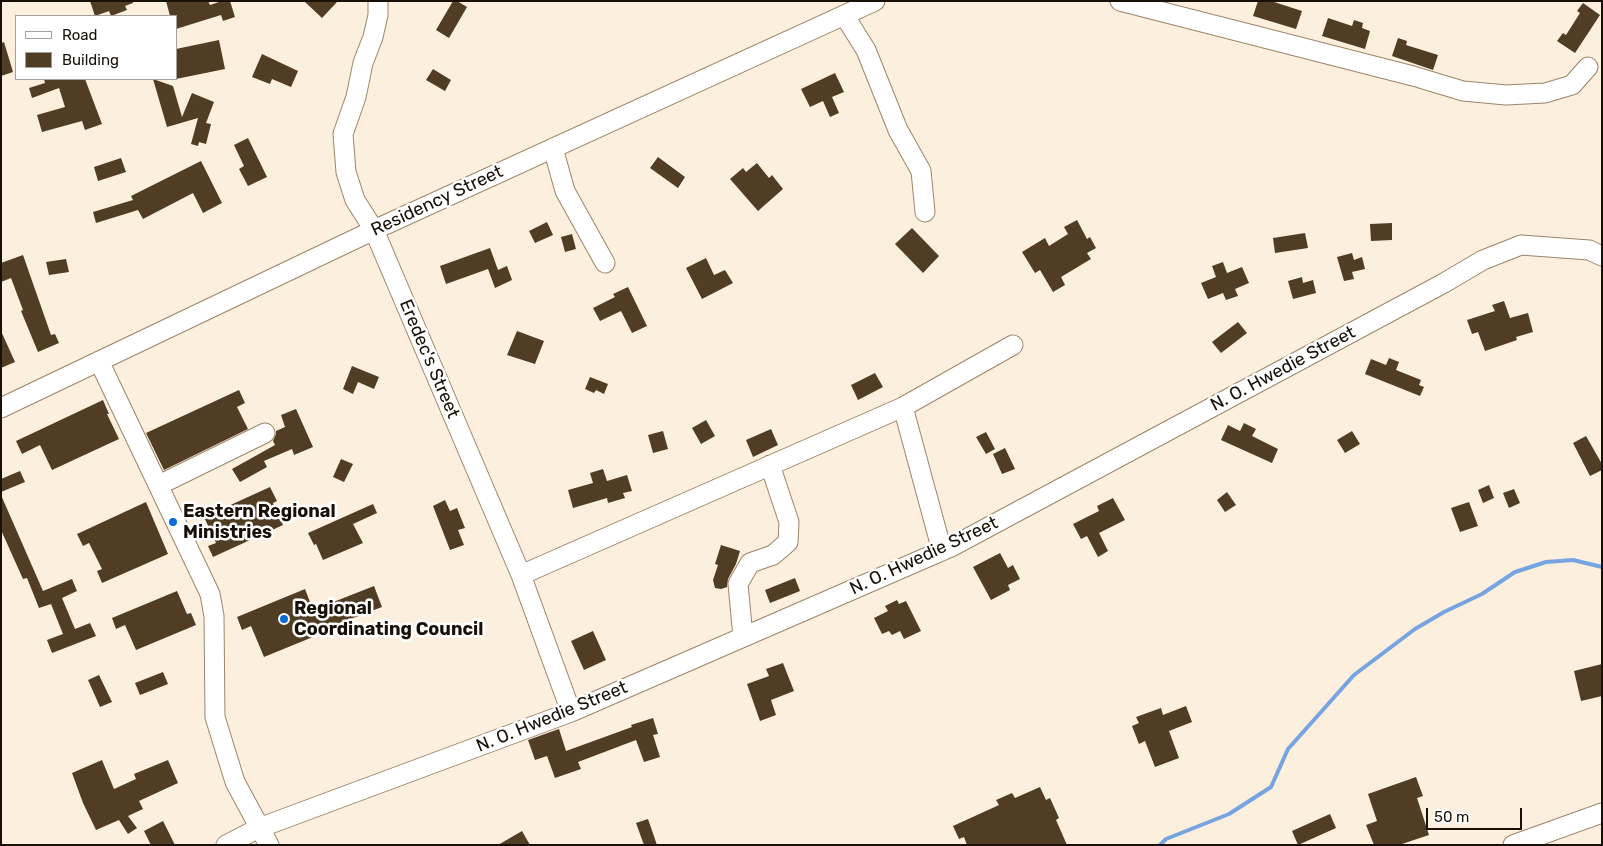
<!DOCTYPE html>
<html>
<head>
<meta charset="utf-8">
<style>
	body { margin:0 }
	#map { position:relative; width:1603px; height:846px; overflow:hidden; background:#fdefdd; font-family:Rubik,sans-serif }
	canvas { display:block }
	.frame { position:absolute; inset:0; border:2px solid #181006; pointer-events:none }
	.legend { position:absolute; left:15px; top:15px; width:162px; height:65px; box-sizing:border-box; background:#fff; border:1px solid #a39f9b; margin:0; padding:6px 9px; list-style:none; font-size:15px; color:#181006 }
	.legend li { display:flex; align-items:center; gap:10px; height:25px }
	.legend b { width:25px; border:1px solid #a39f9b }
	.scale { position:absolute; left:1426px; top:808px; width:96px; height:22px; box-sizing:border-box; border:2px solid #181006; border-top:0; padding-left:6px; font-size:15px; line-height:18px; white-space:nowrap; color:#181006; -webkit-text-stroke:4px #fff; paint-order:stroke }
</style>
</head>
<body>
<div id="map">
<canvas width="1603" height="846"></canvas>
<div class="frame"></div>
<ul class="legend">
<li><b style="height:6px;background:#fff"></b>Road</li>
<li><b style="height:14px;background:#503d23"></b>Building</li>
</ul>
<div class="scale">50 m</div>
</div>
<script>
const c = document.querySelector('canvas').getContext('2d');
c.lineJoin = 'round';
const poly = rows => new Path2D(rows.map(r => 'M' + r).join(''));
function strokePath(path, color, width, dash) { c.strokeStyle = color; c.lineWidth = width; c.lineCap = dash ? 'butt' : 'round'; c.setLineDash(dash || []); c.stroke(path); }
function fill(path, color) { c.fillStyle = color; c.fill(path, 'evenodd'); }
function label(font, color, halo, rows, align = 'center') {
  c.font = font + ' Rubik,sans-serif'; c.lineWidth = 5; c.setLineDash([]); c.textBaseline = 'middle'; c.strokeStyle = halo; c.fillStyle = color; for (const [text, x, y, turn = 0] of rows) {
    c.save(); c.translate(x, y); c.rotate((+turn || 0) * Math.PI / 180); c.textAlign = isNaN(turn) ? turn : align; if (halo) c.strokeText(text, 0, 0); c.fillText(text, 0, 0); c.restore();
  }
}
const stream = poly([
	[1160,845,1166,839,1229,814,1271,787,1288,749,1354,675,1415,629,1444,612,1482,594,1515,572,1546,562,1573,560,1602,567]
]);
const building = poly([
	[90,1,133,1,133,3,125,6,127,10,111,16,109,11,95,16],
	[166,1,208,1,210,5,222,1,230,1,235,17,223,21,221,15,176,29,176,16,170,16],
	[304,1,338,1,322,18],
	[453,1,457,1,467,7,449,38,436,30],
	[1258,1,1271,1,1302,11,1296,29,1253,16],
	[1583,3,1600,15,1575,53,1557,41,1563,33,1566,35,1580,13,1577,11],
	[1328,18,1352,26,1354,20,1363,23,1362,28,1370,31,1365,49,1322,36],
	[1398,38,1407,41,1406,45,1438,55,1433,70,1392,56],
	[219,40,225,69,176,79,176,49],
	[4,42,13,72,1,76,1,43],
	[262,54,298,71,291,87,272,79,270,84,252,77],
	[433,69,451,80,445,91,426,80],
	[835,73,844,92,832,97,839,113,830,117,823,101,810,107,801,89],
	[44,79,85,79,102,124,85,130,82,121,42,132,37,115,65,107,59,88,32,98,29,88,45,83],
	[153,79,173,86,182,117,192,93,214,102,206,123,211,124,206,144,199,142,198,146,191,144,198,118,167,127],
	[248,138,267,177,248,186,239,169,244,166,234,145],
	[658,157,685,177,678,188,650,168],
	[121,158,126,172,98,181,94,167],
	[201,161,222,203,203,213,193,193,143,219,138,210,96,223,93,212,133,200,131,196],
	[757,163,769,178,772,175,783,189,758,211,730,179,743,168,746,172],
	[1077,220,1087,239,1090,237,1096,248,1087,253,1091,259,1061,277,1065,285,1053,292,1040,270,1035,273,1022,252,1045,238,1049,246,1068,234,1064,227],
	[547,222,553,235,535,243,529,231],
	[1392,223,1392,240,1371,241,1370,224],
	[912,228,939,256,923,273,895,244],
	[1305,233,1308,248,1275,253,1273,238],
	[572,234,576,249,565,252,561,237],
	[490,248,498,270,507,266,512,280,495,288,488,269,446,284,440,266],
	[1352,253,1354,260,1362,257,1365,269,1352,272,1354,279,1344,281,1337,257],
	[23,255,51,335,55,334,59,343,38,352,21,311,23,310,11,278,1,282,1,263],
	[706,258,714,275,725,270,733,283,702,299,686,268],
	[66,259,69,272,49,275,46,262],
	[1223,262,1227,273,1242,267,1249,283,1235,289,1238,296,1226,300,1223,293,1208,299,1201,283,1216,277,1212,266],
	[1302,277,1303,283,1313,280,1316,293,1293,299,1288,281],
	[628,287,647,326,632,333,621,311,600,321,593,308,615,297,613,294],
	[1504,301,1510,318,1528,313,1533,332,1516,337,1517,340,1485,351,1478,332,1472,334,1467,320,1495,311,1492,305],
	[1238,322,1247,333,1221,353,1212,342],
	[1,331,15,362,1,368],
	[517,331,544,341,535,364,507,355],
	[1389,358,1399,362,1396,370,1421,380,1419,385,1424,387,1420,396,1365,374,1371,359,1386,365],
	[352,366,379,377,374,389,358,382,353,394,343,389],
	[875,373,883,387,858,400,851,385],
	[590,377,608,384,604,394,596,390,594,393,585,389],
	[239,390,245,403,237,407,248,429,164,470,146,433],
	[103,400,109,414,107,414,119,439,52,470,40,445,22,454,16,441],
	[296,409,313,447,294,455,292,449,264,461,267,467,240,482,232,469,275,445,273,441,276,434,276,431,285,427,281,415],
	[706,420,715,436,701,444,692,428],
	[1244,423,1256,429,1252,436,1278,449,1272,463,1221,440,1228,425,1240,431],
	[771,429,778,445,753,457,746,440],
	[663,431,668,449,653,453,648,435],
	[1352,431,1360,444,1345,453,1337,440],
	[986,432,995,449,986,454,976,437],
	[1586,436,1602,464,1602,470,1590,476,1573,443],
	[1005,448,1015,469,1002,474,993,454],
	[341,459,353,464,344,482,333,477],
	[603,469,607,481,627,475,632,491,623,493,625,498,608,503,607,498,573,508,568,490,593,483,590,473],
	[20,471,25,482,1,492,1,479],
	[1489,485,1494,498,1483,503,1478,490],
	[270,487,277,501,273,503,283,525,213,557,208,546,216,543,204,517],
	[1514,489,1520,503,1509,508,1503,493],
	[1227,492,1236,505,1225,512,1217,500],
	[1,495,43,591,72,579,77,591,62,598,75,629,90,623,96,636,52,653,47,640,63,634,51,604,39,608,27,578,23,579,1,530],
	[1113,498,1125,520,1099,533,1108,551,1098,557,1087,536,1081,539,1073,524,1099,511,1097,506],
	[445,500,450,511,457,508,465,528,458,530,464,545,450,550,433,506],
	[146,502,168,554,102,583,97,571,102,569,89,543,83,546,77,534],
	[1469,502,1478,526,1460,532,1451,508],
	[373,504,377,513,353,524,363,543,323,560,316,544,314,545,308,533],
	[721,545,740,551,736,564,728,579,727,587,721,589,715,588,713,580,718,565,715,564],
	[1000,553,1008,568,1013,565,1020,579,1008,585,1010,590,991,600,973,567],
	[795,578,800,591,770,603,765,590],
	[374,586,382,607,324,629,325,632,264,657,251,626,242,630,237,617,305,589,313,610],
	[177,591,187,614,191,613,196,625,136,650,125,625,116,629,112,618],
	[897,600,899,604,906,601,921,631,904,639,900,631,892,635,889,631,882,634,874,618,888,611,885,606],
	[593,631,606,660,584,670,571,641],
	[783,663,794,691,771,700,776,715,760,721,747,684,769,676,766,669],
	[1602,664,1602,696,1581,701,1574,671],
	[163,672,168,684,140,695,135,683],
	[99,675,112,702,100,707,88,680],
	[1186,706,1192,722,1169,731,1179,758,1155,767,1145,741,1139,744,1132,726,1139,723,1136,717,1161,708,1163,715],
	[653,718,658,734,653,735,660,757,644,762,636,740,578,762,581,769,555,778,547,756,535,760,528,740,559,729,566,751,632,727,631,725],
	[102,760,114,789,136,779,134,774,168,760,178,783,139,801,143,809,128,816,137,828,128,834,119,820,96,830,83,803,72,773],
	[1416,777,1423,796,1417,798,1429,835,1399,845,1374,845,1366,825,1377,821,1368,794],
	[1040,787,1046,800,1050,798,1059,818,1056,820,1067,845,967,845,964,837,959,839,953,826,999,805,996,800,1012,793,1015,798],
	[1330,814,1336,828,1298,845,1292,831],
	[648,819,657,845,644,845,636,823],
	[163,821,175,845,151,845,144,831],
	[522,831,530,845,498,845]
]);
const minor = poly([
	[378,1,378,15,373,37,363,63,356,97,343,134,346,172,355,200,374,230,521,575,571,712],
	[1120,1,1413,76,1463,91,1506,95,1545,93,1572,85,1588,67],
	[844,15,866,50,898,130,921,171,925,212],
	[553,148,565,191,605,263],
	[99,361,210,594,214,616,215,717,235,782,269,845],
	[903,407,942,551],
	[1,408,374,230,875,1],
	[159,485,265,433],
	[521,575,903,407,1013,345],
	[743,637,738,584,750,563,773,555,788,542,789,522,770,465],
	[226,845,259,828,571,712,953,546,1444,283,1483,260,1521,245,1589,250,1602,256],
	[1513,845,1602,813]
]);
const markers = [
	[173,522,5,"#076dd5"],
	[284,619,5,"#076dd5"]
];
const streetNames = [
	["Residency Street",437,201,-25],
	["Eredec's Street",429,359,67],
	["N. O. Hwedie Street",1283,369,-28],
	["N. O. Hwedie Street",924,556,-25],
	["N. O. Hwedie Street",552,717,-22]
];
const poiNames = [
	["Eastern Regional",183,512],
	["Ministries",183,533],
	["Regional",294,609],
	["Coordinating Council",294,630]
];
strokePath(stream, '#76a4e1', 4);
fill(building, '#503d23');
strokePath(minor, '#9b8569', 21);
strokePath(minor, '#fff', 19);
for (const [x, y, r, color] of markers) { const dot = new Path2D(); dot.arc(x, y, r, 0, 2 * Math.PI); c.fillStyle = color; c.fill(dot); strokePath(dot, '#fff', 2); }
label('18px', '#181006', '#fff', streetNames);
label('bold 18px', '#181006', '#fff', poiNames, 'left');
</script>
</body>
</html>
